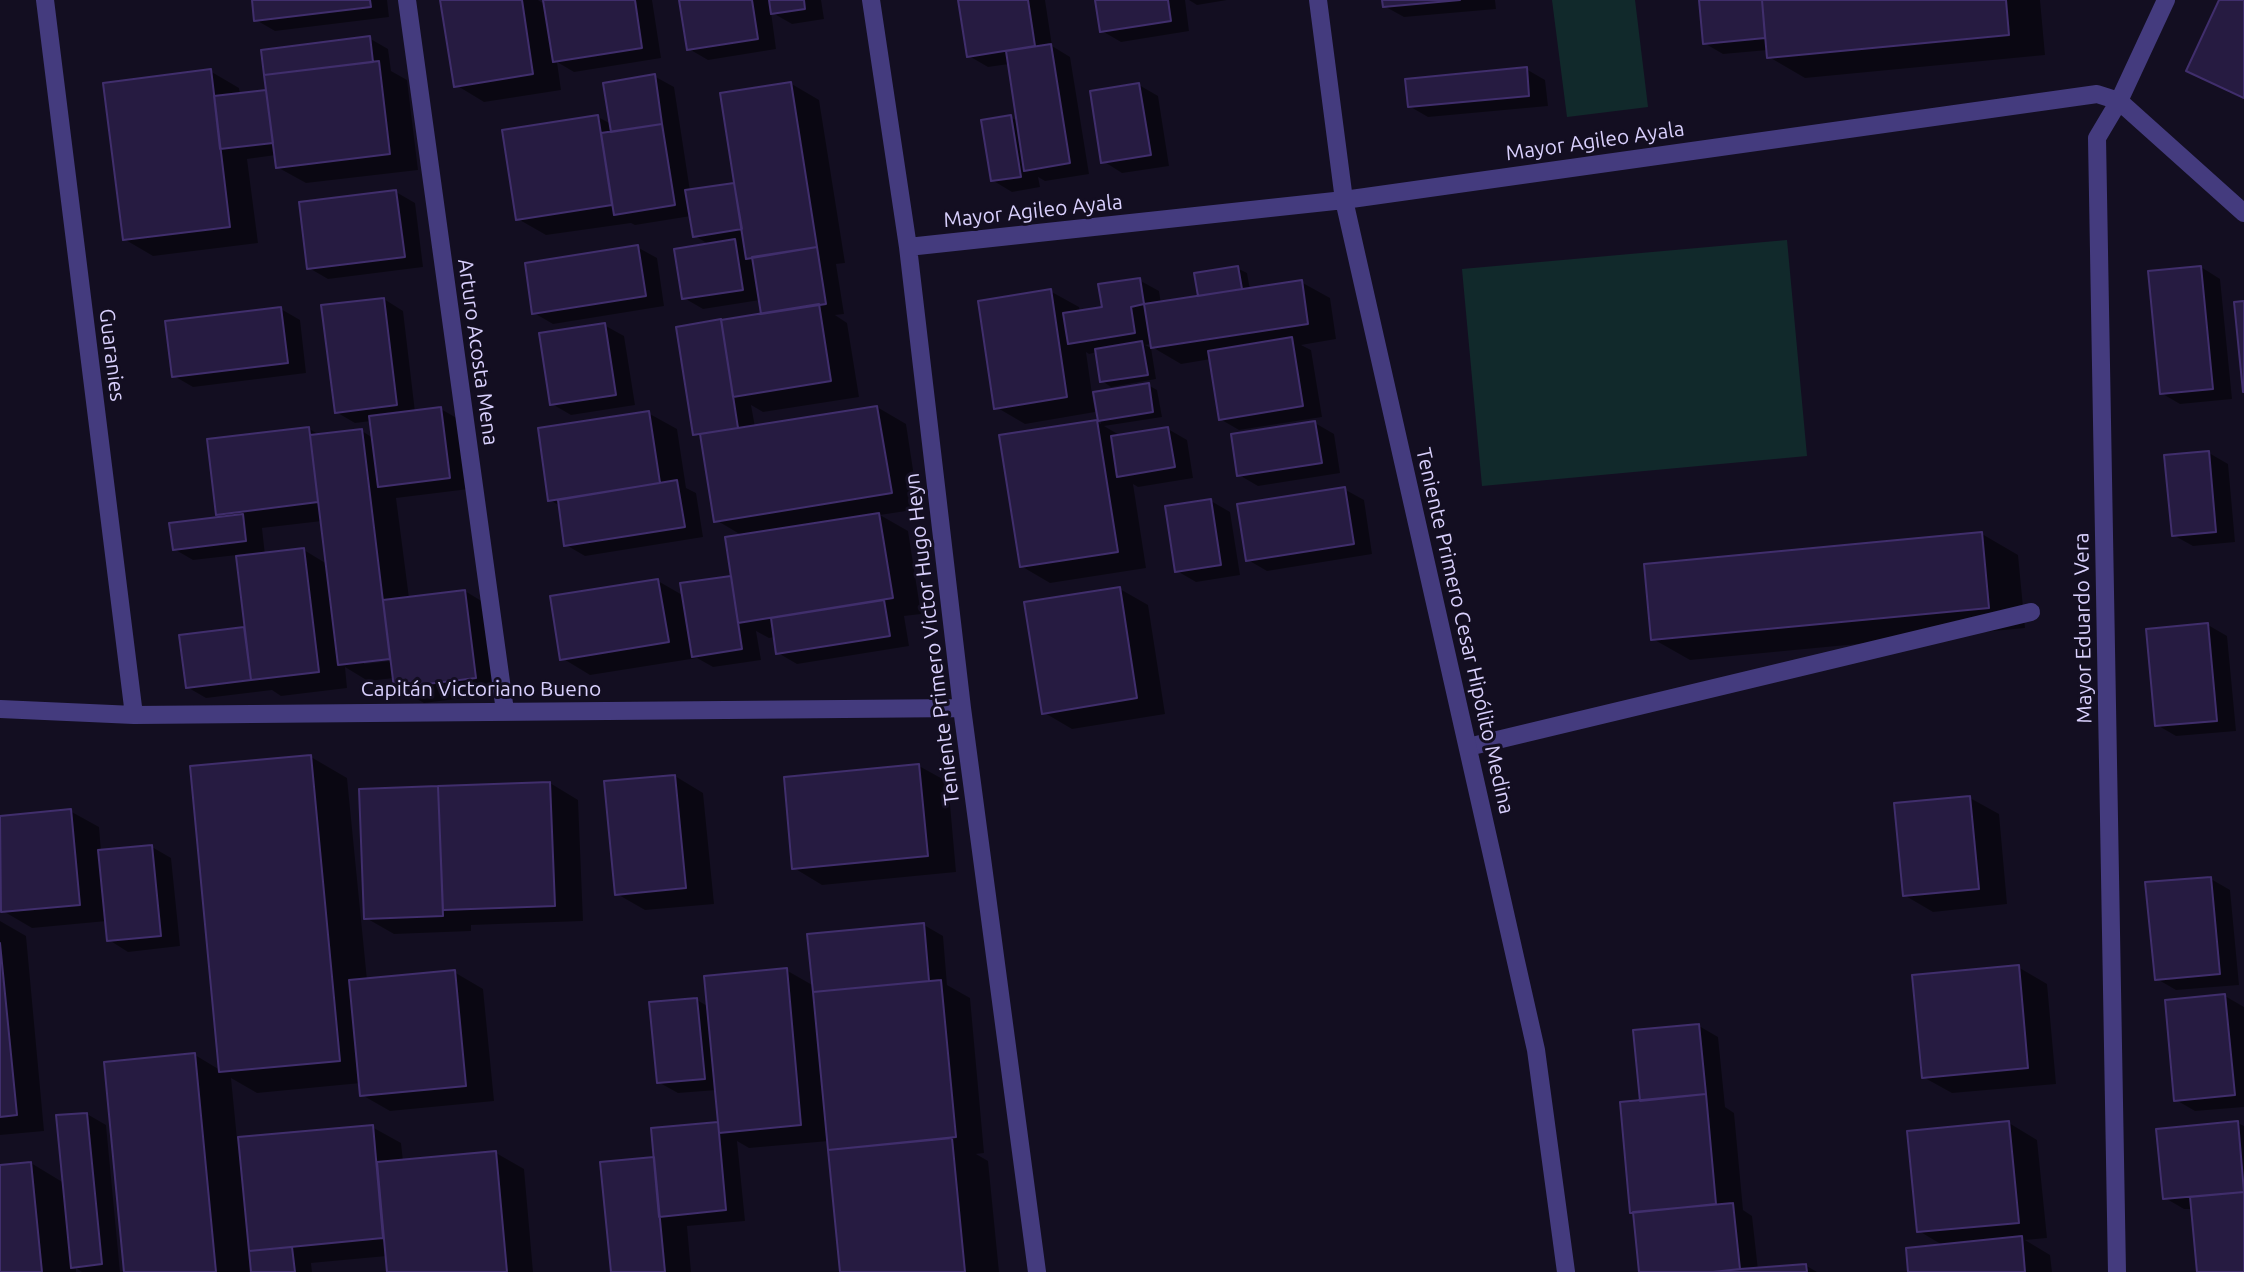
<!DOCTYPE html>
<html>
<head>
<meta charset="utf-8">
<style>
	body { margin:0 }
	canvas { display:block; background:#130e21 }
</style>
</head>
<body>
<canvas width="2244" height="1272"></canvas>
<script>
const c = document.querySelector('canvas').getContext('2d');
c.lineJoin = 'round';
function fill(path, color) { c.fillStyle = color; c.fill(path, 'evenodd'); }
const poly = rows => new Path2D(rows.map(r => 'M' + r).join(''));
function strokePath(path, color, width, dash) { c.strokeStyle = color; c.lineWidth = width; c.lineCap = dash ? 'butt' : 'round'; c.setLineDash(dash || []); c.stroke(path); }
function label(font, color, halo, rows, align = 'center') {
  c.font = font + ' Ubuntu,sans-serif'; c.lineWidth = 6; c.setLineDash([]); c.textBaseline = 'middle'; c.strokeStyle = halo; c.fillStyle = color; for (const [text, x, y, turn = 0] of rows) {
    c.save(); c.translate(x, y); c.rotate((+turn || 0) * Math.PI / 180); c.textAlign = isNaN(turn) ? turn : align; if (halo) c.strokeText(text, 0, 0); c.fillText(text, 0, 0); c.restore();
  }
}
const green = poly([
	[1552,0,1635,0,1648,107,1567,117],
	[1787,240,1807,456,1482,486,1462,269]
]);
const shadow = poly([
	[254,0,387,0,389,17,275,31,256,20],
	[449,0,538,0,546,5,545,0,652,0,661,58,574,72,557,62,561,90,484,102,456,85],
	[681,0,821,0,824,19,792,24,771,12,776,49,708,60,689,49],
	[960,0,1045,0,1052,46,1070,57,1089,174,1045,181,1038,177,1040,187,1012,192,992,180,1010,117,1018,121,1009,64,988,67,969,56],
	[1097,0,1185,0,1189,31,1121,42,1102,31],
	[1189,0,1227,0,1197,5],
	[1384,0,1495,0,1496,9,1404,17,1384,6],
	[1700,0,2040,0,2045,55,1805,78,1769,57,1768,50,1723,54,1704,43],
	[369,38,388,49,391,71,407,80,418,170,306,183,277,167,276,155,247,159,258,243,153,256,124,239,210,71,239,88,240,95,265,92],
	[1526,69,1545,80,1548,106,1428,117,1409,106],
	[654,76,674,87,690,191,736,184,790,83,819,100,845,263,836,264,844,314,835,315,847,323,859,397,763,412,751,405,755,427,877,407,906,424,919,509,880,515,908,531,921,614,904,616,909,646,797,664,778,653,775,637,769,638,756,631,761,660,713,667,697,658,590,675,562,658,658,581,684,596,733,579,743,536,716,520,703,439,695,434,763,315,760,300,703,309,684,298,710,245,695,236,691,216,635,225,631,223,546,235,518,219,598,117,611,124],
	[1139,85,1158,96,1169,166,1122,173,1103,161],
	[396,192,415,203,423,267,328,279,309,268],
	[637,247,657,258,664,306,553,324,534,313],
	[2201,267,2220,279,2232,399,2180,404,2161,393],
	[1237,268,1247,273,1250,290,1301,282,1330,298,1336,339,1301,345,1311,350,1322,417,1239,430,1220,419,1211,359,1181,364,1152,347,1152,344,1145,345,1151,348,1156,379,1111,387,1102,381,1097,352,1089,354,1086,352,1092,394,1148,385,1157,390,1162,417,1104,426,1121,436,1168,429,1187,440,1193,478,1138,487,1133,484,1146,568,1050,583,1021,566,1097,422,1101,424,1095,393,1092,394,1095,412,1025,424,996,407,1050,291,1079,307,1080,312,1104,309,1139,280,1159,291,1161,304,1200,297],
	[384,299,403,311,415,412,441,409,460,420,469,489,396,498,409,598,465,591,493,608,504,693,424,703,396,687,394,678,368,681,345,667,347,688,281,696,272,690,206,698,187,687,181,637,246,629,237,555,193,560,174,549,225,518,218,514,308,428,321,436,362,431,373,438,371,421,355,423,336,412],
	[322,521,327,564,304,550,265,555,262,528],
	[399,656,399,660,364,664,364,661],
	[281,309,300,320,306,373,193,387,174,376],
	[604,325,624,336,635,405,571,415,552,404],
	[648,413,677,429,686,488,696,493,703,537,585,556,566,545,560,506,550,500],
	[1315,423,1334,434,1340,473,1258,486,1239,475],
	[2209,453,2228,464,2235,542,2193,546,2173,535],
	[1344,489,1364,500,1372,554,1267,571,1248,560],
	[1211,501,1230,512,1240,575,1196,582,1177,571],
	[1982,534,2018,555,2025,628,1690,660,1653,639],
	[1120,589,1148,605,1165,714,1072,729,1043,712],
	[2208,625,2227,636,2236,731,2176,736,2157,725],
	[311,757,347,778,367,980,454,972,483,989,494,1101,390,1111,362,1095,361,1083,257,1093,231,1078,237,1139,372,1127,401,1143,403,1161,496,1153,524,1169,533,1272,388,1272,387,1256,311,1263,312,1272,126,1272,195,1055,220,1070],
	[919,766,948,782,956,872,822,885,794,868],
	[675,776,703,793,714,904,645,910,617,894],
	[550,783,578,800,583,921,471,925,471,931,394,934,366,918,361,791],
	[1970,798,1999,814,2007,904,1933,912,1904,895],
	[70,811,99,827,101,851,152,847,171,858,180,946,128,952,109,940,107,921,32,928,3,911,0,879,0,817],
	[2211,879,2230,890,2239,985,2176,990,2157,979],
	[0,921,26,936,44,1131,0,1135],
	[924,925,943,936,947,985,970,998,984,1153,976,1154,988,1161,999,1272,842,1272,829,1141,749,1148,737,1141,745,1221,687,1226,691,1272,612,1272,656,1158,720,1125,717,1090,678,1093,658,1082,697,1000,709,1007,786,970,814,986],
	[2018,967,2047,984,2056,1084,1952,1093,1923,1077],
	[2225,996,2244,1007,2244,1107,2195,1111,2176,1100],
	[1699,1026,1718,1037,1725,1107,1734,1113,1743,1210,1752,1216,1758,1270,1805,1265,1817,1272,1640,1272],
	[1688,1205,1688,1209,1663,1208],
	[87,1114,106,1125,120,1272,82,1272,76,1268,76,1272,0,1272,0,1166,31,1163,64,1183],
	[2009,1123,2037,1140,2047,1238,2025,1240,2050,1255,2052,1272,1910,1272,1944,1246,1919,1231],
	[2238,1123,2244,1126,2244,1272,2199,1272,2193,1209,2184,1209,2165,1198]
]);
const building = poly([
	[252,0,370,0,371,7,254,21,252,0],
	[440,0,522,0,533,74,454,87,440,0],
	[543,0,635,0,642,48,553,62,543,0],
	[679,0,752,0,758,39,687,50,679,0],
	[769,0,804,0,805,9,771,14,769,0],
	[958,0,1028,0,1035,46,967,57,958,0],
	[1095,0,1168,0,1171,21,1100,32,1095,0],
	[1382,0,1460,0,1383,7,1382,0],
	[1699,0,1762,0,1765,38,1703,44,1699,0],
	[1762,0,2006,0,2009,35,1767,58,1762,0],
	[2219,0,2244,0,2244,98,2186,71,2219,0],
	[370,36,373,62,264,75,261,50,370,36],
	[1051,44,1070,163,1024,171,1006,51,1051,44],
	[379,61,390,154,276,168,264,75,379,61],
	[1527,67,1529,96,1408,107,1405,79,1527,67],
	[211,69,230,227,123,240,103,83,211,69],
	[655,74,662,124,611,132,603,83,655,74],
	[791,82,817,247,746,259,720,93,791,82],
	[1139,83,1151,155,1101,163,1090,91,1139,83],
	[266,90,273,143,220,149,214,96,266,90],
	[598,115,612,205,516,220,502,130,598,115],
	[1011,115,1021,177,991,181,981,120,1011,115],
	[662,124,675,205,614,215,601,133,662,124],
	[734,183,742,229,693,237,685,190,734,183],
	[396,190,405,257,307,269,299,202,396,190],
	[735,239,743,290,682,299,674,249,735,239],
	[638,245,646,296,532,314,525,263,638,245],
	[817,247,826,304,761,314,752,257,817,247],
	[1238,266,1242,289,1198,296,1194,273,1238,266],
	[2201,266,2213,389,2160,394,2148,271,2201,266],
	[1140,278,1144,304,1131,307,1135,333,1068,344,1063,313,1102,307,1098,284,1140,278],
	[1302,280,1308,324,1151,348,1144,304,1302,280],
	[1051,289,1067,397,994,409,978,301,1051,289],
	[384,298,397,405,335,413,321,305,384,298],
	[2244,301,2244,392,2243,392,2234,302,2244,301],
	[819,304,831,381,733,397,721,320,819,304],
	[281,307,288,363,172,377,165,321,281,307],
	[721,319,738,428,693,435,676,327,721,319],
	[605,323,616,395,550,405,539,333,605,323],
	[1292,337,1303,406,1219,420,1208,351,1292,337],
	[1142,341,1148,375,1100,382,1095,349,1142,341],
	[1149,383,1153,412,1098,421,1093,392,1149,383],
	[877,406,892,493,714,522,700,434,877,406],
	[441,407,450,478,378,487,369,416,441,407],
	[649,411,660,483,548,501,538,428,649,411],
	[1097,420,1118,552,1020,567,999,435,1097,420],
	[1315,421,1322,463,1237,476,1231,434,1315,421],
	[309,427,318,502,216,515,207,439,309,427],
	[1168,427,1175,467,1117,477,1111,436,1168,427],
	[362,429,390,659,338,665,310,435,362,429],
	[2209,451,2216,532,2172,536,2164,455,2209,451],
	[677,480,685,527,564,546,558,500,677,480],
	[1345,487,1354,544,1246,561,1237,504,1345,487],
	[1211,499,1221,565,1175,572,1165,506,1211,499],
	[879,513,893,598,738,623,725,537,879,513],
	[243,514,246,541,173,550,169,523,243,514],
	[1982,532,1989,608,1651,640,1644,564,1982,532],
	[304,548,319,672,251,680,236,556,304,548],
	[731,576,742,649,692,657,680,583,731,576],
	[658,579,669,642,560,660,550,596,658,579],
	[1120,587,1137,698,1042,714,1024,602,1120,587],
	[465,590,476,678,394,688,383,600,465,590],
	[884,600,890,636,776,654,771,618,884,600],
	[2208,623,2217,721,2155,726,2146,629,2208,623],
	[244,627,251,680,186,688,179,635,244,627],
	[311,755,340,1061,219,1072,190,766,311,755],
	[919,764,928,856,792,869,784,777,919,764],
	[675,775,686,888,615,895,604,781,675,775],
	[550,782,555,906,443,910,438,786,550,782],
	[438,786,443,916,364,919,359,789,438,786],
	[1970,796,1979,889,1903,896,1894,803,1970,796],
	[71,809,80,905,1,912,0,816,71,809],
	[152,845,161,936,107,941,98,850,152,845],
	[2211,877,2220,974,2155,980,2145,882,2211,877],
	[924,923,929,981,813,992,807,934,924,923],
	[0,943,17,1115,0,1117,0,943],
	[2019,965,2028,1068,1922,1078,1912,975,2019,965],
	[787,968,801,1125,719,1133,704,976,787,968],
	[455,970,466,1086,360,1096,349,980,455,970],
	[941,980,956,1137,828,1150,813,992,941,980],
	[2225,994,2235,1095,2174,1101,2165,1000,2225,994],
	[697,998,705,1079,657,1083,649,1002,697,998],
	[1699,1024,1706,1094,1640,1101,1633,1030,1699,1024],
	[195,1053,216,1272,124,1272,104,1062,195,1053],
	[1706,1094,1716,1204,1630,1213,1620,1102,1706,1094],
	[87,1113,102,1264,71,1268,56,1115,87,1113],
	[2009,1121,2019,1223,1917,1232,1907,1131,2009,1121],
	[2238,1121,2244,1192,2163,1199,2156,1129,2238,1121],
	[718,1122,726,1210,659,1217,651,1128,718,1122],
	[373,1125,383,1238,249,1251,238,1137,373,1125],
	[952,1138,965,1272,840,1272,828,1150,952,1138],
	[496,1151,507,1272,387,1272,377,1162,496,1151],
	[654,1157,665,1272,611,1272,600,1162,654,1157],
	[31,1162,42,1272,0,1272,0,1165,31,1162],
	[2244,1192,2244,1272,2197,1272,2190,1197,2244,1192],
	[1733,1203,1740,1269,1713,1272,1639,1272,1633,1212,1733,1203],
	[2022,1236,2025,1272,1908,1272,1906,1248,2022,1236],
	[292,1247,295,1272,251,1272,249,1251,292,1247],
	[1806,1264,1807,1272,1713,1272,1740,1269,1806,1264]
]);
const lane = poly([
	[1468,747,2031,612]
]);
const street = poly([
	[45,0,134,715],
	[407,0,505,711],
	[871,0,908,247,962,708,1037,1272],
	[1318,0,1344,200,1536,1050,1566,1272],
	[908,247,1344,200,2097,94,2119,101,2244,213],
	[0,709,134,715,962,708],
	[2117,1272,2097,138,2119,101,2166,0]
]);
const streetNames = [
	["Mayor Agileo Ayala",1595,141,-8],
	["Mayor Agileo Ayala",1033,211,-6],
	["Arturo Acosta Mena",478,352,82],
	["Guaranies",112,355,83],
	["Mayor Eduardo Vera",2083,628,-91],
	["Teniente Primero Cesar Hipólito Medina",1465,631,77],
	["Teniente Primero Victor Hugo Heyn",932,639,-97],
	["Capitán Victoriano Bueno",481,689]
];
fill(green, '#11292b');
fill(shadow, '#0007');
fill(building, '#261b41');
strokePath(building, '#402e6c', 2);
strokePath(lane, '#443b7e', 18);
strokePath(street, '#443b7e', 18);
label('21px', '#d9d0fd', '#130e21', streetNames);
</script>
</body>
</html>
